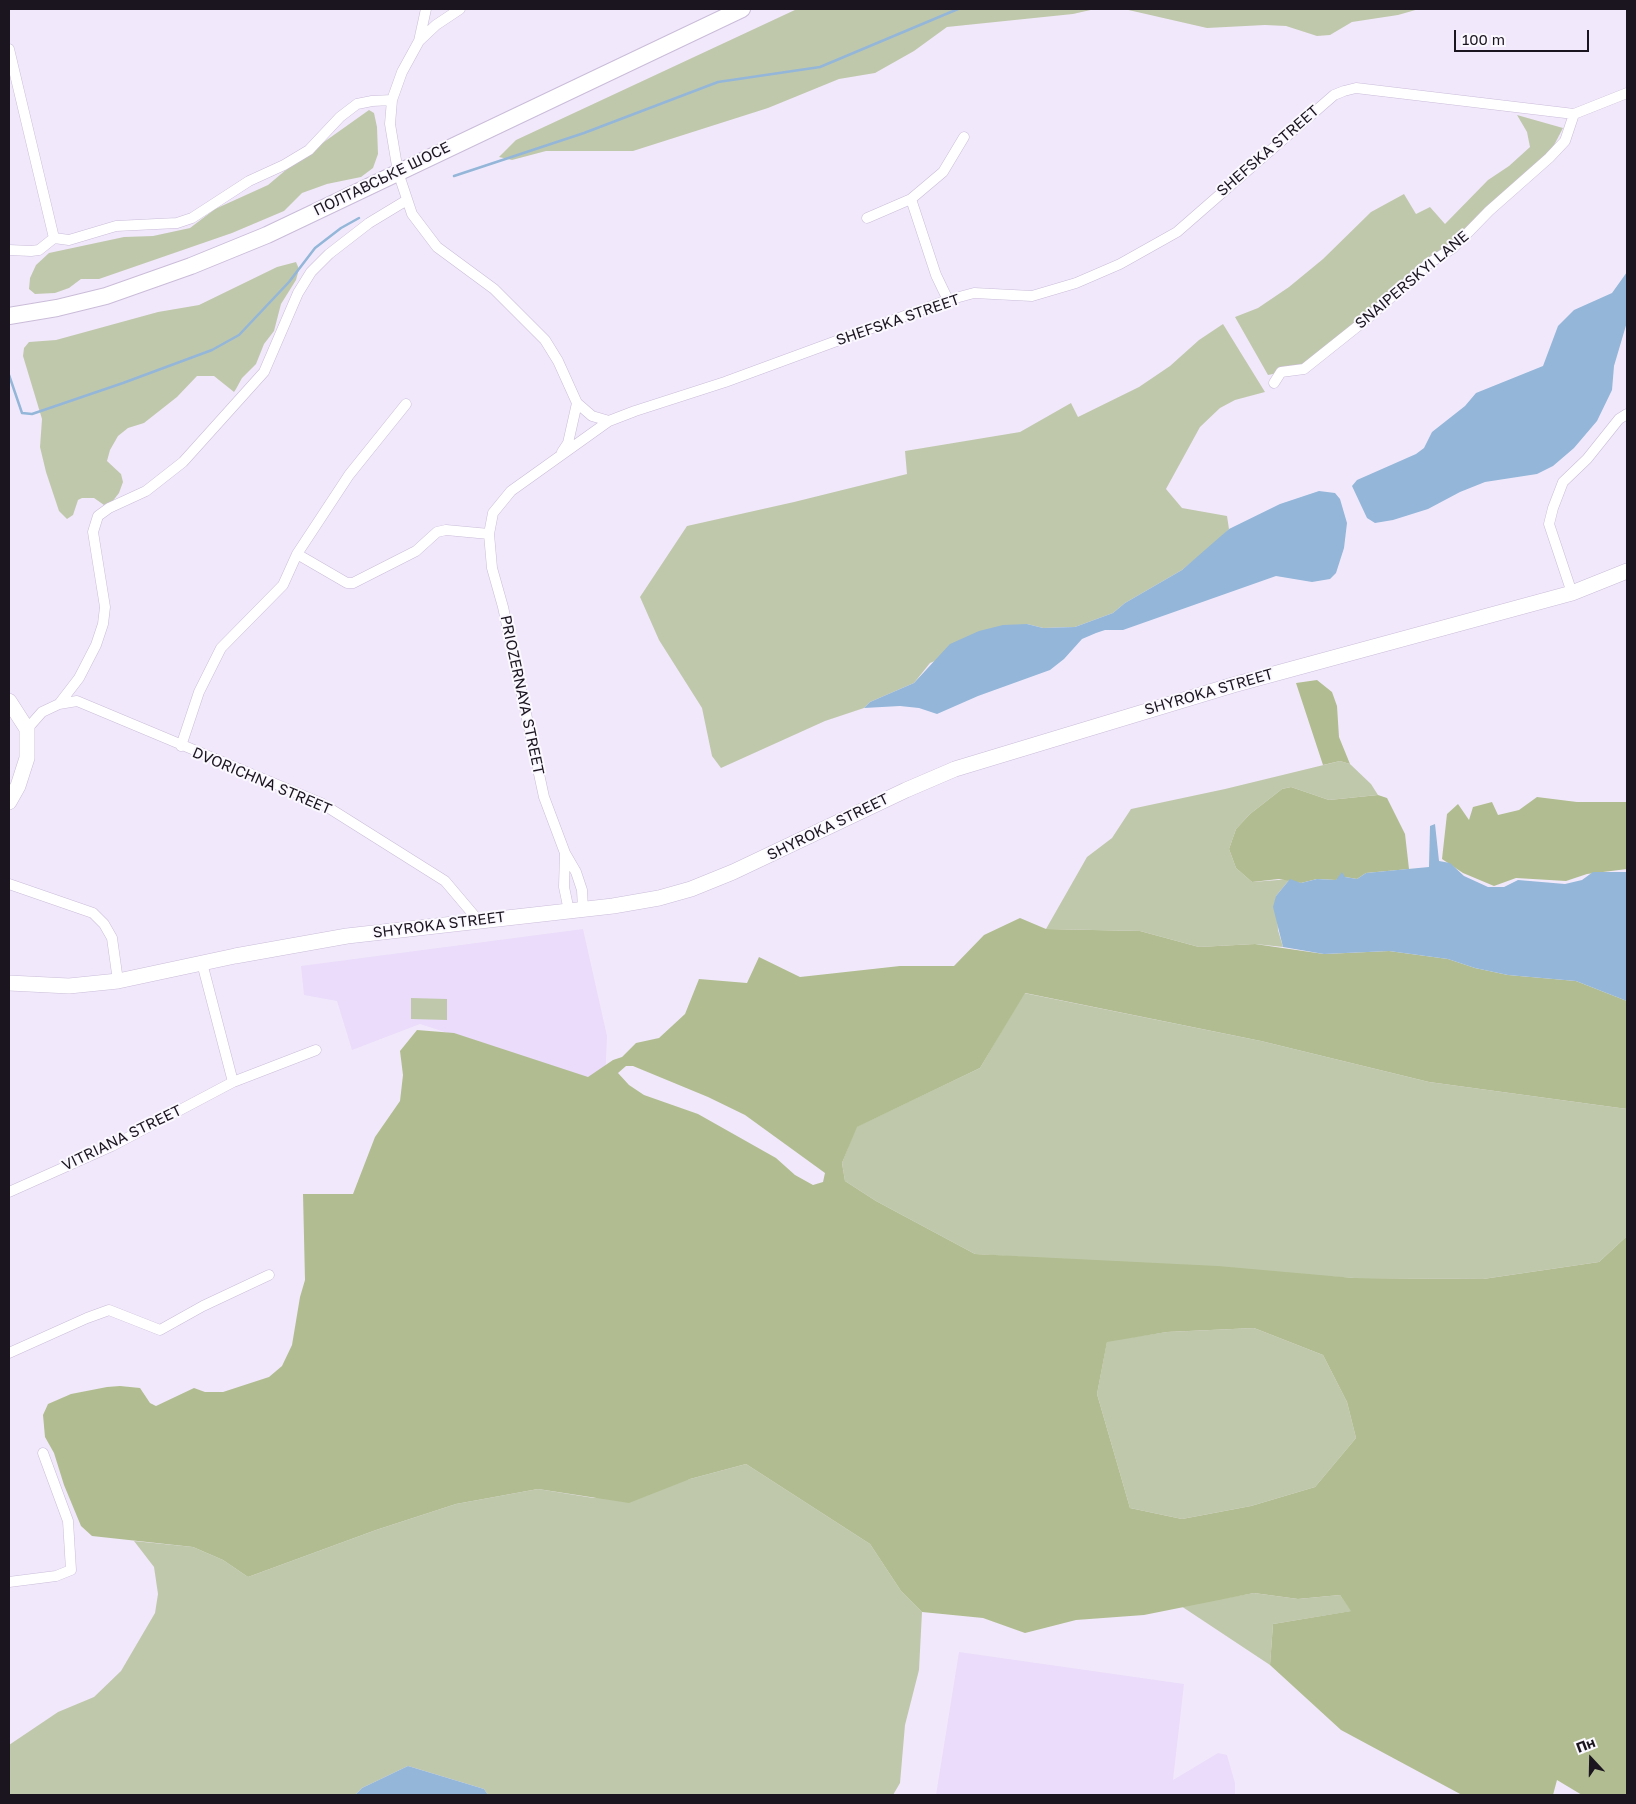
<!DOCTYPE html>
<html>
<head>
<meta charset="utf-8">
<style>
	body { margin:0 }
	#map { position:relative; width:1636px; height:1804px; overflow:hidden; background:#f1e9fb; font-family:"Golos Text",sans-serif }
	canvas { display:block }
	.frame { position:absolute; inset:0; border:10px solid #1b1520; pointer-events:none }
	.north { position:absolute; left:1566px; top:1734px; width:50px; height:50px; -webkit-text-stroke:4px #fbf9ff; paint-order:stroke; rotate:339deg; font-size:14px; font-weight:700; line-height:20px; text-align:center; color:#1b1520 }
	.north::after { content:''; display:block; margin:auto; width:18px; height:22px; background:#1b1520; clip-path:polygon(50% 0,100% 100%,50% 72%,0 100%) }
	.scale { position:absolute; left:1454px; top:30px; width:135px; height:22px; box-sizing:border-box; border:2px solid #1b1520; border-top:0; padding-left:6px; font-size:15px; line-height:18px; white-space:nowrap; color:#1b1520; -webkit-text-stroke:4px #fbf9ff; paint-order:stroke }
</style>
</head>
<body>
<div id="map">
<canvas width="1636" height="1804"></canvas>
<div class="frame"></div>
<div class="north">Пн</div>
<div class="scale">100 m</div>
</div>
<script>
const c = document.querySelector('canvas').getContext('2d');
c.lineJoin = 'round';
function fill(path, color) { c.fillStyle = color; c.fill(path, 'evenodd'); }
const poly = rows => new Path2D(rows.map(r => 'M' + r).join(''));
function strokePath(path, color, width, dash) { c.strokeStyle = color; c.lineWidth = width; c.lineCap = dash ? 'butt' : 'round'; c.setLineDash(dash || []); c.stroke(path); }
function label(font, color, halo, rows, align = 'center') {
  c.font = font + ' "Golos Text",sans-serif'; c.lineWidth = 4; c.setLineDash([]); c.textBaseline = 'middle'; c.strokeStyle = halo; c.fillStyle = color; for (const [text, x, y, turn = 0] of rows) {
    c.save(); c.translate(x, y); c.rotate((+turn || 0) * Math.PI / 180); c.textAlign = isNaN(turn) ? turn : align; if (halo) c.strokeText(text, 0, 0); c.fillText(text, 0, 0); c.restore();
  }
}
const built = poly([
	[583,929,607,1036,605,1084,420,1024,352,1050,337,1001,304,995,301,966],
	[959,1652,1184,1684,1173,1780,1218,1753,1227,1755,1235,1783,1235,1795,936,1795]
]);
const green = poly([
	[797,9,1095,9,1073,14,947,27,914,51,875,73,839,79,768,108,633,151,546,151,512,160,499,157,516,140],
	[1124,9,1419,9,1398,15,1352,22,1330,35,1317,36,1286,26,1265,25,1207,28],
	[369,110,374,113,377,127,378,154,373,168,361,177,327,184,302,193,284,211,232,233,99,279,81,279,69,288,55,293,35,294,29,289,30,278,36,265,49,253,124,237,153,236,190,228,215,209,268,185,293,164],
	[1517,115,1563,128,1552,149,1458,237,1367,316,1302,368,1268,375,1235,317,1258,308,1289,287,1323,259,1371,212,1404,194,1416,214,1430,207,1445,224,1488,180,1509,166,1530,147,1527,132],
	[296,262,299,269,296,280,281,304,274,331,264,344,256,364,242,378,236,389,234,392,214,376,197,376,177,397,144,423,128,428,118,436,110,450,107,461,121,474,123,482,119,493,112,502,104,505,94,498,82,498,78,500,73,515,67,519,59,511,46,472,40,447,42,419,23,356,24,348,29,342,56,340,158,312,199,305,277,267],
	[1223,324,1265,392,1235,400,1220,408,1200,427,1166,489,1182,508,1227,516,1229,529,1215,543,1182,570,1125,603,1113,613,1075,627,1043,628,1027,624,930,663,914,683,870,702,864,708,825,721,721,768,712,756,702,708,659,640,640,597,687,526,794,502,907,474,905,451,1020,432,1071,403,1078,417,1139,387,1170,366,1199,340],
	[1340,761,1350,764,1371,784,1378,795,1329,800,1291,787,1282,789,1250,814,1236,829,1229,849,1236,868,1252,882,1290,879,1276,896,1278,930,1283,947,1255,944,1199,947,1140,931,1046,929,1087,857,1112,838,1131,809,1225,789],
	[1024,993,1261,1041,1429,1082,1627,1109,1627,1236,1599,1262,1483,1279,1354,1278,975,1254,876,1201,845,1181,842,1163,856,1127,980,1068],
	[411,998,447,999,447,1020,411,1019],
	[1254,1328,1323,1355,1347,1402,1356,1438,1315,1487,1251,1506,1182,1519,1130,1508,1097,1394,1107,1341,1167,1332],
	[746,1464,870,1544,901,1591,922,1612,919,1670,905,1725,900,1783,893,1795,488,1795,484,1789,408,1766,362,1788,355,1795,9,1795,9,1745,58,1712,94,1697,121,1671,155,1613,158,1594,154,1567,134,1541,193,1547,223,1560,248,1577,376,1530,456,1504,538,1489,594,1498,690,1479],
	[1254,1593,1298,1599,1340,1595,1352,1611,1273,1624,1270,1665,1181,1606]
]);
const forest = poly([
	[1317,680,1332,692,1337,706,1339,737,1350,764,1340,761,1323,765,1296,683],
	[1291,787,1329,800,1378,795,1387,798,1405,834,1409,869,1366,873,1357,879,1345,877,1336,880,1317,879,1301,883,1279,879,1252,882,1236,868,1229,849,1236,829,1250,814,1282,789],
	[1537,797,1577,802,1627,802,1627,869,1587,874,1566,881,1516,878,1494,886,1463,873,1442,859,1447,814,1458,804,1469,820,1473,807,1492,802,1498,815,1519,810],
	[1020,918,1046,929,1140,931,1199,947,1255,944,1324,954,1389,951,1448,959,1475,968,1508,975,1576,981,1627,1001,1627,1109,1429,1082,1261,1041,1025,993,980,1068,857,1127,842,1163,845,1181,876,1201,975,1254,1218,1266,1354,1278,1483,1279,1599,1262,1627,1236,1627,1795,1582,1795,1557,1780,1553,1795,1462,1795,1341,1730,1270,1665,1273,1624,1351,1611,1340,1595,1298,1599,1254,1593,1144,1615,1076,1620,1025,1633,983,1618,922,1612,901,1591,870,1544,746,1464,690,1479,629,1503,538,1489,456,1504,376,1530,248,1577,223,1560,193,1547,92,1536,81,1526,64,1485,54,1453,45,1437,43,1415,48,1404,71,1394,107,1387,120,1386,140,1388,150,1403,156,1406,194,1388,205,1392,223,1392,269,1377,282,1366,292,1345,300,1297,305,1280,303,1194,353,1194,375,1137,400,1101,403,1075,400,1051,417,1030,454,1033,588,1077,613,1060,622,1057,636,1043,659,1038,685,1014,699,979,747,983,759,957,800,977,900,966,954,966,984,935],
	[626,1066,633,1066,708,1097,745,1115,825,1173,823,1182,813,1185,795,1175,776,1158,698,1114,644,1095,629,1085,618,1073],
	[1254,1328,1323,1355,1347,1402,1356,1438,1315,1487,1251,1506,1182,1519,1130,1508,1097,1394,1107,1342,1167,1332]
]);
const water = poly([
	[1627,272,1627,322,1614,366,1612,390,1597,421,1574,448,1553,466,1537,474,1485,482,1460,492,1428,509,1393,520,1375,523,1367,518,1352,486,1357,480,1416,454,1424,448,1432,432,1465,406,1476,393,1543,366,1558,326,1574,310,1612,293],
	[1319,491,1335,493,1340,499,1347,523,1344,548,1336,573,1330,579,1312,582,1276,576,1123,630,1105,630,1096,633,1082,639,1064,659,1050,670,978,696,937,714,919,708,900,706,864,708,870,702,914,683,950,644,979,631,1003,625,1027,624,1043,628,1075,627,1113,613,1125,603,1182,570,1229,529,1280,504],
	[1435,824,1439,861,1450,863,1464,876,1488,887,1504,887,1518,880,1565,884,1582,880,1593,872,1627,872,1627,1001,1576,981,1508,975,1475,968,1448,959,1389,951,1324,954,1283,947,1273,907,1276,896,1290,879,1301,883,1317,879,1336,880,1342,872,1345,877,1357,879,1366,873,1429,867,1430,826],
	[408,1766,484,1789,488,1795,355,1795,362,1788]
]);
const stream = poly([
	[454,176,584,133,718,82,820,67,958,9],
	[9,375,22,413,32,414,123,383,212,350,239,335,289,282,315,248,341,228,359,218]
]);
const street = poly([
	[460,9,436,25,419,41,402,72,392,100,390,124,398,172,412,214,437,247,494,289,545,340,558,361,577,403,568,443,562,452],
	[419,41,426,9],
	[9,49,54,238],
	[911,199,936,275,948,300],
	[867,218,911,199,943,172,964,137],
	[9,250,31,251,39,250,54,238,69,240,116,226,177,223,192,218,249,181,284,165,309,150,340,117,357,104,372,101,392,100],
	[1274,383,1281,372,1304,369,1368,318,1428,264,1453,248,1489,211,1549,158,1565,141,1574,114],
	[577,403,592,416,609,421],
	[297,554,347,583,353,583,416,551,437,532,446,530,489,534],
	[1572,593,1549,524,1553,508,1563,482,1587,459,1619,419,1627,414],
	[59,704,79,678,96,645,103,624,105,607,93,532,98,516,109,508,146,491,183,462,264,372,298,293,311,272,329,254,369,223,407,200],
	[27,729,42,712,59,704,77,701,321,803,445,881,478,920],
	[181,746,199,692,221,648,283,585,297,554,349,475,406,404],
	[565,853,564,887,569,911],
	[9,884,93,913,104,924,112,938,118,981],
	[583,909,582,890,576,872,565,853,544,797,503,607,492,568,489,534,493,513,511,491,609,421,635,411,725,382,948,300,974,293,1032,296,1076,283,1120,264,1177,232,1334,95,1344,91,1356,88,1574,114,1627,93],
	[202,963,233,1082],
	[9,1192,112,1146,233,1082,316,1050],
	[9,1353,87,1318,109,1310,160,1330,203,1306,269,1275],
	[9,1582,56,1576,71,1570,68,1521,43,1453]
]);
const secondary = poly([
	[9,701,27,729,27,758,18,786,9,802],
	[9,983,69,986,118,981,235,956,347,936,613,906,659,898,691,889,733,872,906,790,955,769,1233,685,1572,593,1627,571]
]);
const primary = poly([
	[9,316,57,308,106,296,191,266,267,235,742,9]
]);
const streetNames = [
	["SHEFSKA STREET",1268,151,-41],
	["ПОЛТАВСЬКЕ ШОСЕ",382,179,-26],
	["SNAIPERSKYI LANE",1412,280,-40],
	["SHEFSKA STREET",898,320,-19],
	["SHYROKA STREET",1209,692,-16],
	["PRIOZERNAYA STREET",522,695,78],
	["DVORICHNA STREET",262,781,23],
	["SHYROKA STREET",828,827,-26],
	["SHYROKA STREET",439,925,-7],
	["VITRIANA STREET",122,1138,-26]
];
fill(built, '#eadcfa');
fill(green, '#c0c8ac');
fill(forest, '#b1bd90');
fill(water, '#93b6d9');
strokePath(stream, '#93b6d9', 2.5);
strokePath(street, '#cabcd9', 11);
strokePath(secondary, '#cabcd9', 16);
strokePath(primary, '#cabcd9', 18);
strokePath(street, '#fff', 10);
strokePath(secondary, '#fff', 15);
strokePath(primary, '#fff', 16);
label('15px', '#1b1520', '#fbf9ff', streetNames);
</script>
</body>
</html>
